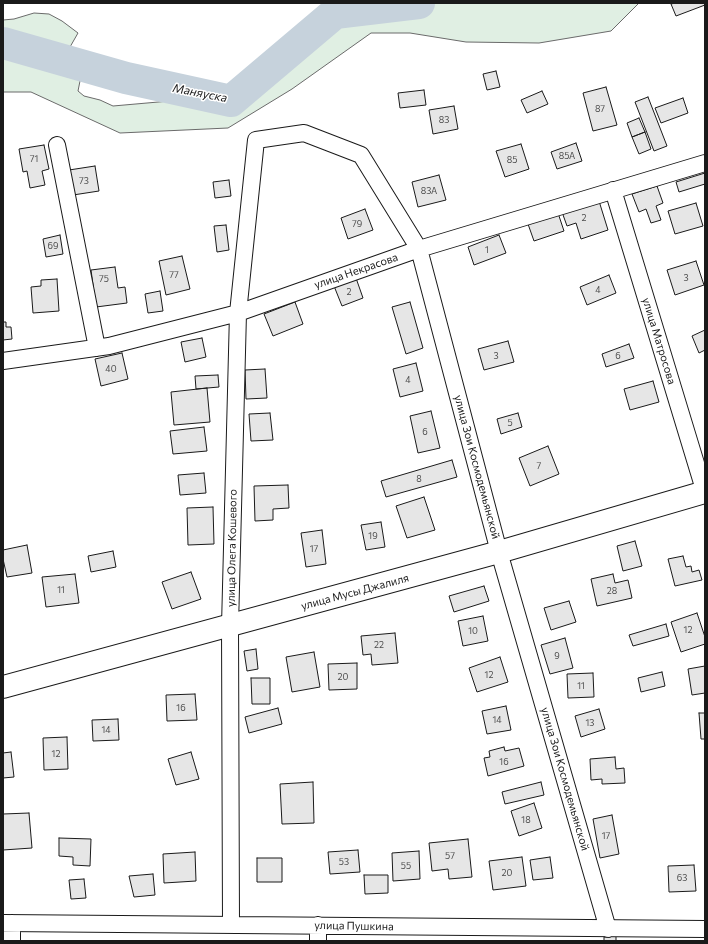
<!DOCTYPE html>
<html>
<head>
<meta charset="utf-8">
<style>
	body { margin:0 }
	#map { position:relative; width:708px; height:944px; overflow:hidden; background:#fff; font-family:Commissioner,sans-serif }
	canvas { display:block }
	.frame { position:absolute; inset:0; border:4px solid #1a1a1a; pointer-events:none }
</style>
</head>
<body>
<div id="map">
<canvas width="708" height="944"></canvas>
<div class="frame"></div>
</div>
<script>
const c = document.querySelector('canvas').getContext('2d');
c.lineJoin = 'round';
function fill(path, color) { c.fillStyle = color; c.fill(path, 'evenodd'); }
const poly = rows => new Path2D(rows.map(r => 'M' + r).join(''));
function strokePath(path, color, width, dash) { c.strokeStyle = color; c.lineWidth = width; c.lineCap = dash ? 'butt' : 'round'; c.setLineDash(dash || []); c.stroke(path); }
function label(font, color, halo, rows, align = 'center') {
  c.font = font + ' Commissioner,sans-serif'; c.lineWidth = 3; c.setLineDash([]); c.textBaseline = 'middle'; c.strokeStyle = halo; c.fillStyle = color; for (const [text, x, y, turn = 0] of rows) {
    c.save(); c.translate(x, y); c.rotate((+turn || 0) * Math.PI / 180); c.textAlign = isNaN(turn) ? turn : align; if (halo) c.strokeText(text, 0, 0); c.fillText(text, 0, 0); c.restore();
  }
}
const green = poly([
	[335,3,639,3,611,31,539,43,466,42,410,33,371,33,292,89,228,128,120,133,31,92,3,92,3,20,14,19,34,13,49,14,62,21,78,33,70,47,71,54,80,81,78,91,84,96,100,100,113,106,181,100,196,102,229,89,258,71,298,35,335,3]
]);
const river = poly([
	[3,43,126,78,231,101,335,13,419,3]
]);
const building = poly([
	[675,3,705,3,705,5,676,16,671,4,675,3],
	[496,71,500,87,487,90,483,74,496,71],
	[606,87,617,125,593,131,583,93,606,87],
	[424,90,426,105,400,108,398,93,424,90],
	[542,91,548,104,527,113,521,100,542,91],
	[648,97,667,146,654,151,635,102,648,97],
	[683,98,688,113,661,123,655,108,683,98],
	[454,106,458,129,433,134,429,110,454,106],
	[639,118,645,132,632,137,627,123,639,118],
	[645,132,651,149,639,154,632,137,645,132],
	[576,143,582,161,557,169,551,152,576,143],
	[521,144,529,169,505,177,496,151,521,144],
	[44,145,49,169,42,171,45,185,30,188,27,171,23,172,19,149,44,145],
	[95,166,99,191,73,195,69,170,95,166],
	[705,173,705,184,679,192,676,182,705,173],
	[439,175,446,200,418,207,412,182,439,175],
	[229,180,231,196,215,198,213,182,229,180],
	[657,186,663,203,656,206,661,220,651,223,646,209,639,212,632,194,657,186],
	[599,201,608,230,581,239,576,223,567,226,562,212,599,201],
	[696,203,703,226,675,234,668,211,696,203],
	[365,209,373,230,348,239,341,218,365,209],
	[558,213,564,231,534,241,528,224,558,213],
	[226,225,229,250,217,252,214,226,226,225],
	[60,235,63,254,46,257,43,239,60,235],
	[499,235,506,253,474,265,468,247,499,235],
	[182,256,190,289,166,295,159,261,182,256],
	[696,261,704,285,675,295,667,270,696,261],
	[115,267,118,288,125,287,127,303,96,307,91,270,115,267],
	[609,275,616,293,587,305,580,287,609,275],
	[356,278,363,298,342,306,334,286,356,278],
	[57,279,59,311,33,313,31,287,41,286,41,280,57,279],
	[160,291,163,311,148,313,145,294,160,291],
	[295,302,303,324,273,336,264,314,295,302],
	[410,302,423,348,406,354,392,307,410,302],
	[3,322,6,322,6,327,11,327,12,339,3,340,3,322],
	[705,330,705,350,699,353,692,336,705,330],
	[202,338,206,357,185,362,181,342,202,338],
	[508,341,514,362,484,370,478,349,508,341],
	[629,344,634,358,606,367,602,354,629,344],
	[122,353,128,379,101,386,95,359,122,353],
	[416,363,423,391,400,397,393,369,416,363],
	[265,369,267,398,246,399,245,370,265,369],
	[218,375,219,387,196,389,195,376,218,375],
	[653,381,659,402,630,410,624,389,653,381],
	[207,388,210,422,174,425,171,392,207,388],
	[431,411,440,448,418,453,410,416,431,411],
	[270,413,273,440,251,441,249,414,270,413],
	[518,413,522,427,501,434,497,419,518,413],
	[204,427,207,451,173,454,170,431,204,427],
	[548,446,559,474,530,486,519,458,548,446],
	[452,460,457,477,386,497,381,481,452,460],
	[204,473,206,493,180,495,178,475,204,473],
	[288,485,289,508,273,509,273,520,255,521,254,486,288,485],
	[424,497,435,530,407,538,396,506,424,497],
	[213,507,214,544,188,545,187,508,213,507],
	[381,522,385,547,366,550,361,525,381,522],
	[322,530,326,564,306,567,301,533,322,530],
	[635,541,642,566,623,571,617,546,635,541],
	[27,545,32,573,7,577,3,559,3,550,27,545],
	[113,551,116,567,91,572,88,556,113,551],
	[683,556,686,567,691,566,692,572,699,570,702,580,675,586,668,559,683,556],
	[191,572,201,599,172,609,162,582,191,572],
	[75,574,79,603,46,607,42,577,75,574],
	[613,574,615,583,628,580,632,598,597,606,591,579,613,574],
	[484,586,489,601,454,612,449,596,484,586],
	[569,601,576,622,551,630,544,608,569,601],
	[697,613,705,637,705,644,681,652,671,622,697,613],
	[483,616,488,641,463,646,458,621,483,616],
	[666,624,669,636,633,646,629,635,666,624],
	[395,633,398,663,372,665,371,654,363,655,361,636,395,633],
	[565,638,573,668,550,674,541,645,565,638],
	[256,649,258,669,247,671,244,651,256,649],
	[314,652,320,687,292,692,286,657,314,652],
	[500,657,508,682,477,692,469,668,500,657],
	[357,663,357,689,329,690,328,664,357,663],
	[705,666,705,693,692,695,688,669,705,666],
	[662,672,665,686,641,692,638,678,662,672],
	[593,673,594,697,568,698,567,674,593,673],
	[251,678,270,678,270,704,252,704,251,678],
	[195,694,197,720,167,721,166,695,195,694],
	[506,706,511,730,487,734,482,711,506,706],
	[278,708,282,724,249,733,245,717,278,708],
	[599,709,605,729,581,737,575,716,599,709],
	[699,713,705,713,705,739,701,739,699,713],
	[118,719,119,740,93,741,92,720,118,719],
	[67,737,68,769,44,770,43,738,67,737],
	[504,747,505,751,519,748,524,766,488,776,484,758,490,757,489,751,504,747],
	[11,752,14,777,3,778,3,753,11,752],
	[191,752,199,779,176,785,168,759,191,752],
	[615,757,616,769,624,768,625,783,602,784,602,779,591,780,590,759,615,757],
	[313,782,314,823,282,824,280,784,313,782],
	[541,782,544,795,505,804,502,792,541,782],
	[534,803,542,828,519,836,511,811,534,803],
	[29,813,32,848,3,850,3,814,29,813],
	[612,815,619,854,600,858,593,819,612,815],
	[59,838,91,839,90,866,73,865,73,857,59,856,59,838],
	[468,839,472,877,449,879,448,869,432,871,429,843,468,839],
	[358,850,360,872,330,874,328,852,358,850],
	[419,851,420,879,393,881,392,853,419,851],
	[195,852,196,881,164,883,163,854,195,852],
	[522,857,526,886,493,890,489,861,522,857],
	[550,857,553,878,533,880,530,860,550,857],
	[257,858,282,858,282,882,257,882,257,858],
	[694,865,696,891,669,892,668,866,694,865],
	[153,874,155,895,134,897,129,876,153,874],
	[364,875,388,875,388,893,365,894,364,875],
	[84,879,86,898,71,899,69,880,84,879],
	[616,936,616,941,604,941,604,937,616,936]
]);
const street = poly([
	[57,145,97,348],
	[613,190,705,493],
	[3,361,109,346,238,313,419,249,705,163],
	[3,923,705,929],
	[231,924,230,626,238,313,256,140,304,133,361,155,419,249,499,552,608,929],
	[12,941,12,923],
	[318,941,318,925]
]);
const secondary = poly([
	[3,687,499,552,705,492]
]);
const numberNames = [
	["87",600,109],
	["83",444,120],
	["85А",567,156],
	["71",34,159],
	["85",512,160],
	["73",84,181],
	["83А",429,191],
	["2",584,218],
	["79",357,224],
	["69",53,246],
	["1",487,250],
	["77",174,275],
	["3",686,278],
	["75",104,279],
	["4",598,290],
	["2",349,292],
	["3",496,356],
	["6",618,356],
	["40",111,369],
	["4",408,380],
	["5",510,423],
	["6",425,432],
	["7",539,466],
	["8",419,479],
	["19",373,536],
	["17",314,549],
	["11",61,590],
	["28",612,591],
	["12",688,630],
	["10",473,631],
	["22",379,645],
	["9",557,656],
	["12",489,675],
	["20",343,677],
	["11",581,686],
	["16",181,708],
	["14",497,720],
	["13",590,723],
	["14",106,730],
	["12",56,754],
	["16",504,762],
	["18",526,820],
	["17",606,836],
	["57",450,856],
	["53",344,862],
	["55",406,866],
	["20",507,873],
	["63",682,878]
];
const streetNames = [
	["улица Некрасова",356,271,-19],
	["улица Матросова",659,341,73],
	["улица Зои Космодемьянской",477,467,75],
	["улица Олега Кошевого",232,548,-89],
	["улица Мусы Джалиля",355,592,-15],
	["улица Зои Космодемьянской",565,779,74],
	["улица Пушкина",354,926,1]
];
const waterNames = [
	["Маняуска",200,93,11]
];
fill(green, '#e0efe3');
strokePath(green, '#6a6a6a', 1);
strokePath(river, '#c6d2dc', 32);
fill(building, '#e6e6e6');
strokePath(building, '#1a1a1a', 1);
strokePath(street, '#1a1a1a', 18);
strokePath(secondary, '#1a1a1a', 24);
strokePath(street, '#fff', 16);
strokePath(secondary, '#fff', 22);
label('9px', '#4d4d4d', null, numberNames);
label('11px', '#1a1a1a', '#fff', streetNames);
label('italic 12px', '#1a1a1a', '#fff', waterNames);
</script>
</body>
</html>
